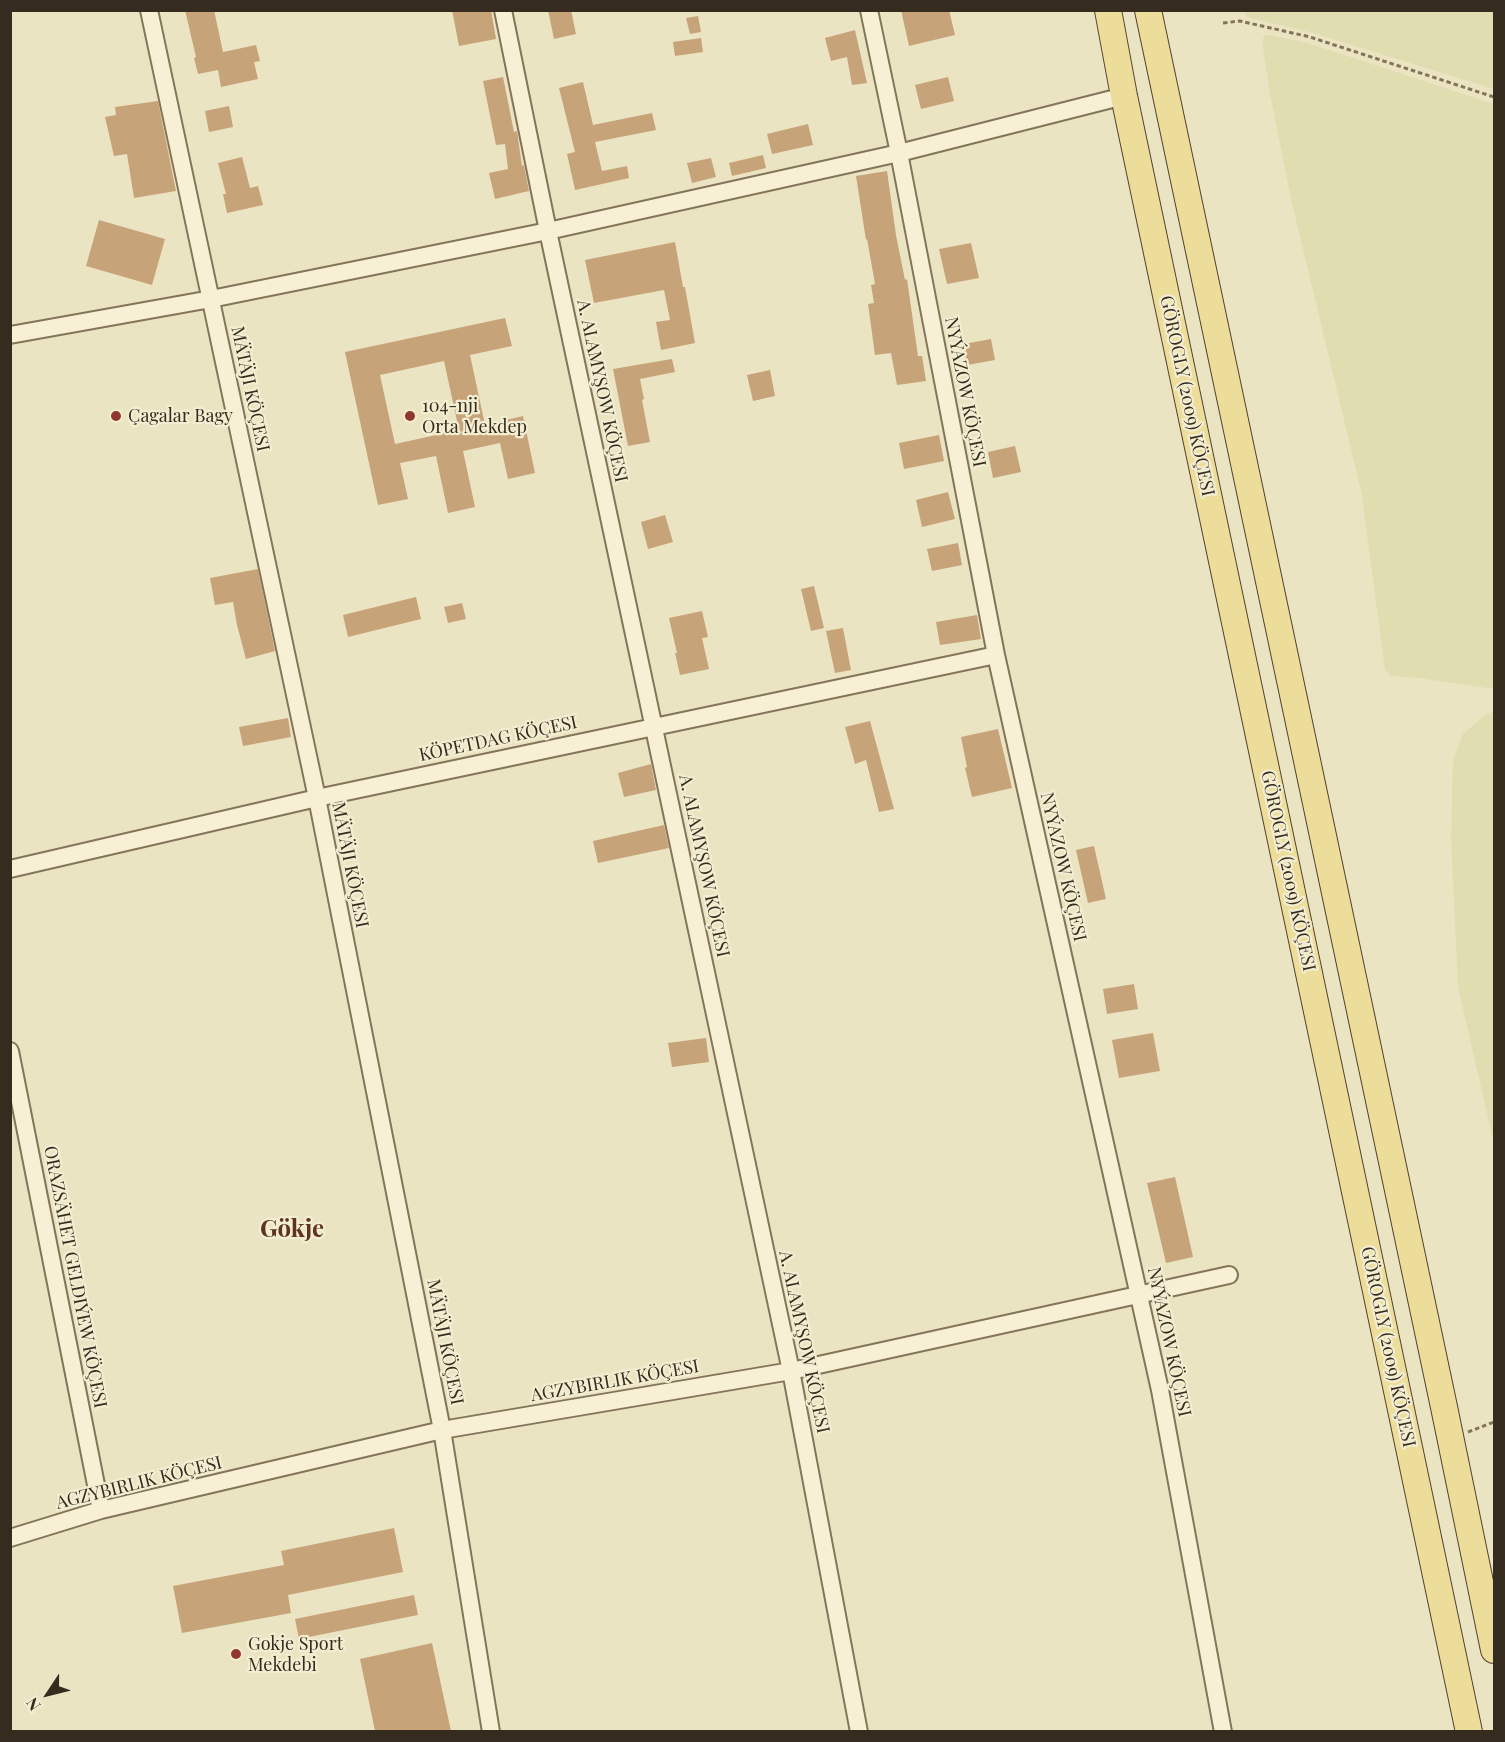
<!DOCTYPE html>
<html>
<head>
<meta charset="utf-8">
<style>
	body { margin:0 }
	#map { position:relative; width:1505px; height:1742px; overflow:hidden; background:#ebe4c2; font-family:"Playfair Display",serif }
	canvas { display:block }
	.frame { position:absolute; inset:0; border:12px solid #352b1e; pointer-events:none }
	.north { position:absolute; left:18px; top:1664px; width:60px; height:60px; -webkit-text-stroke:4px #f3edd1; paint-order:stroke; rotate:235deg; font-size:16px; font-weight:700; line-height:24px; text-align:center; color:#352b1e }
	.north::after { content:''; display:block; margin:auto; width:21px; height:27px; background:#352b1e; clip-path:polygon(50% 0,100% 100%,50% 72%,0 100%) }
</style>
</head>
<body>
<div id="map">
<canvas width="1505" height="1742"></canvas>
<div class="frame"></div>
<div class="north">N</div>
</div>
<script>
const c = document.querySelector('canvas').getContext('2d');
c.lineJoin = 'round';
function fill(path, color) { c.fillStyle = color; c.fill(path, 'evenodd'); }
const poly = rows => new Path2D(rows.map(r => 'M' + r).join(''));
function strokePath(path, color, width, dash) { c.strokeStyle = color; c.lineWidth = width; c.lineCap = dash ? 'butt' : 'round'; c.setLineDash(dash || []); c.stroke(path); }
function label(font, color, halo, rows, align = 'center') {
  c.font = font + ' "Playfair Display",serif'; c.lineWidth = 4.5; c.setLineDash([]); c.textBaseline = 'middle'; c.strokeStyle = halo; c.fillStyle = color; for (const [text, x, y, turn = 0] of rows) {
    c.save(); c.translate(x, y); c.rotate((+turn || 0) * Math.PI / 180); c.textAlign = isNaN(turn) ? turn : align; if (halo) c.strokeText(text, 0, 0); c.fillText(text, 0, 0); c.restore();
  }
}
const farmland = poly([
	[1244,11,1494,11,1494,89,1313,33,1247,17],
	[1265,35,1269,35,1308,43,1494,104,1494,689,1418,678,1391,676,1385,670,1361,491,1292,203,1270,94,1262,41],
	[1494,711,1494,1144,1458,987,1451,838,1453,759,1463,734,1485,715]
]);
const building = poly([
	[185,10,214,10,223,52,256,45,260,61,254,62,258,79,221,87,218,70,198,74,194,58,196,57],
	[452,10,491,10,496,39,459,46],
	[548,10,571,10,576,34,554,39],
	[901,10,949,10,955,35,909,46],
	[698,16,701,32,690,34,686,18],
	[855,30,867,83,852,85,847,57,831,61,825,38],
	[701,38,703,52,675,56,673,42],
	[503,77,514,132,517,131,522,166,524,165,529,191,495,199,489,173,508,169,505,144,496,145,483,81],
	[948,77,954,101,921,109,915,85],
	[583,82,593,125,652,113,656,130,595,142,602,171,627,166,629,178,575,190,567,154,575,152,559,88],
	[158,101,176,191,134,198,127,154,114,156,105,117,116,115,115,107],
	[229,106,233,127,209,132,205,111],
	[808,124,813,145,772,154,767,134],
	[763,155,766,168,732,176,729,163],
	[242,157,250,188,258,186,263,205,227,213,223,194,226,194,218,163],
	[711,158,716,177,692,183,687,163],
	[887,171,896,235,905,280,907,279,918,356,922,356,926,381,897,385,891,353,875,355,868,304,874,303,871,285,875,284,867,239,866,240,856,176],
	[99,220,165,239,152,285,86,266],
	[675,242,683,287,685,287,695,343,661,350,656,322,670,320,664,290,594,303,585,260],
	[971,243,979,278,947,284,939,249],
	[505,318,512,346,470,355,485,425,523,416,535,473,508,479,500,443,463,451,475,507,448,513,436,456,400,463,408,499,378,505,345,352],
	[444,361,459,430,395,444,380,375],
	[991,339,995,360,967,365,964,344],
	[672,359,675,372,640,379,644,399,642,400,650,442,628,446,613,369],
	[770,370,775,396,753,401,747,375],
	[939,435,944,461,904,469,899,443],
	[1015,446,1021,472,993,478,988,452],
	[948,492,955,519,922,527,916,500],
	[665,515,673,542,648,549,641,522],
	[958,543,962,565,932,571,927,549],
	[258,569,275,651,246,659,237,625,233,602,215,605,210,578],
	[814,586,824,628,811,631,801,589],
	[416,597,421,619,348,637,343,615],
	[462,603,466,619,448,623,444,607],
	[702,611,708,637,702,638,709,669,680,675,675,653,677,653,669,618],
	[977,615,981,639,940,645,936,622],
	[843,628,851,670,835,673,826,631],
	[288,718,291,737,243,746,239,727],
	[870,721,894,809,879,812,866,760,855,764,845,727],
	[998,729,1012,788,972,797,965,768,967,767,961,737],
	[651,764,656,790,624,797,618,773],
	[664,825,669,848,598,863,593,841],
	[1094,846,1106,899,1088,903,1076,850],
	[1134,984,1138,1009,1107,1014,1103,989],
	[1153,1033,1160,1071,1119,1078,1112,1040],
	[706,1038,709,1062,672,1067,668,1043],
	[1175,1177,1193,1257,1166,1263,1147,1183],
	[394,1528,403,1572,288,1595,291,1613,182,1633,173,1586,284,1565,281,1551],
	[414,1595,418,1615,299,1639,295,1619],
	[432,1643,451,1731,375,1731,360,1659]
]);
const path = poly([
	[1223,23,1240,21,1310,37,1494,97],
	[1468,1432,1494,1422]
]);
const street = poly([
	[149,10,317,798,442,1430,491,1732],
	[503,10,548,231,791,1371,859,1732],
	[869,10,899,153,996,655,1160,1390,1223,1732],
	[10,335,211,299,548,231,899,153,1124,96],
	[10,869,317,798,996,655],
	[10,1051,101,1510],
	[10,1538,101,1510,442,1430,791,1371,1229,1275]
]);
const primary = poly([
	[1108,10,1124,96,1469,1732],
	[1148,10,1444,1407,1494,1650]
]);
const markers = [
	[116,416,6,"#90382e"],
	[410,416,6,"#90382e"],
	[236,1654,6,"#90382e"]
];
const streetNames = [
	["MÄTÄJI KÖÇESI",250,389,78],
	["A. ALAMYŞOW KÖÇESI",602,391,78],
	["NYÝAZOW KÖÇESI",965,392,79],
	["GÖROGLY (2009) KÖÇESI",1187,396,78],
	["KÖPETDAG KÖÇESI",498,739,-12],
	["MÄTÄJI KÖÇESI",350,865,79],
	["A. ALAMYŞOW KÖÇESI",704,866,78],
	["NYÝAZOW KÖÇESI",1063,867,77],
	["GÖROGLY (2009) KÖÇESI",1288,871,78],
	["ORAZSÄHET GELDIÝEW KÖÇESI",75,1277,79],
	["MÄTÄJI KÖÇESI",445,1342,79],
	["A. ALAMYŞOW KÖÇESI",804,1342,78],
	["NYÝAZOW KÖÇESI",1169,1342,78],
	["GÖROGLY (2009) KÖÇESI",1388,1347,78],
	["AGZYBIRLIK KÖÇESI",615,1381,-10],
	["AGZYBIRLIK KÖÇESI",139,1483,-14]
];
const poiNames = [
	["104-nji",422,406],
	["Orta Mekdep",422,427],
	["Çagalar Bagy",128,416],
	["Gokje Sport",248,1644],
	["Mekdebi",248,1665]
];
const districtNames = [
	["Gökje",292,1230]
];
fill(farmland, '#e0deb0');
fill(building, '#c7a37a');
strokePath(street, '#84755a', 20);
strokePath(primary, '#52432e', 28);
strokePath(path, '#84755a', 3, [4.5, 3]);
strokePath(street, '#f7f0d5', 16);
strokePath(primary, '#eddd9b', 26);
for (const [x, y, r, color] of markers) { const dot = new Path2D(); dot.arc(x, y, r, 0, 2 * Math.PI); c.fillStyle = color; c.fill(dot); strokePath(dot, '#f3edd1', 2); }
label('18px', '#352b1e', '#f3edd1', streetNames);
label('18px', '#352b1e', '#f3edd1', poiNames, 'left');
label('bold 24px', '#5f341f', '#f3edd1', districtNames);
</script>
</body>
</html>
